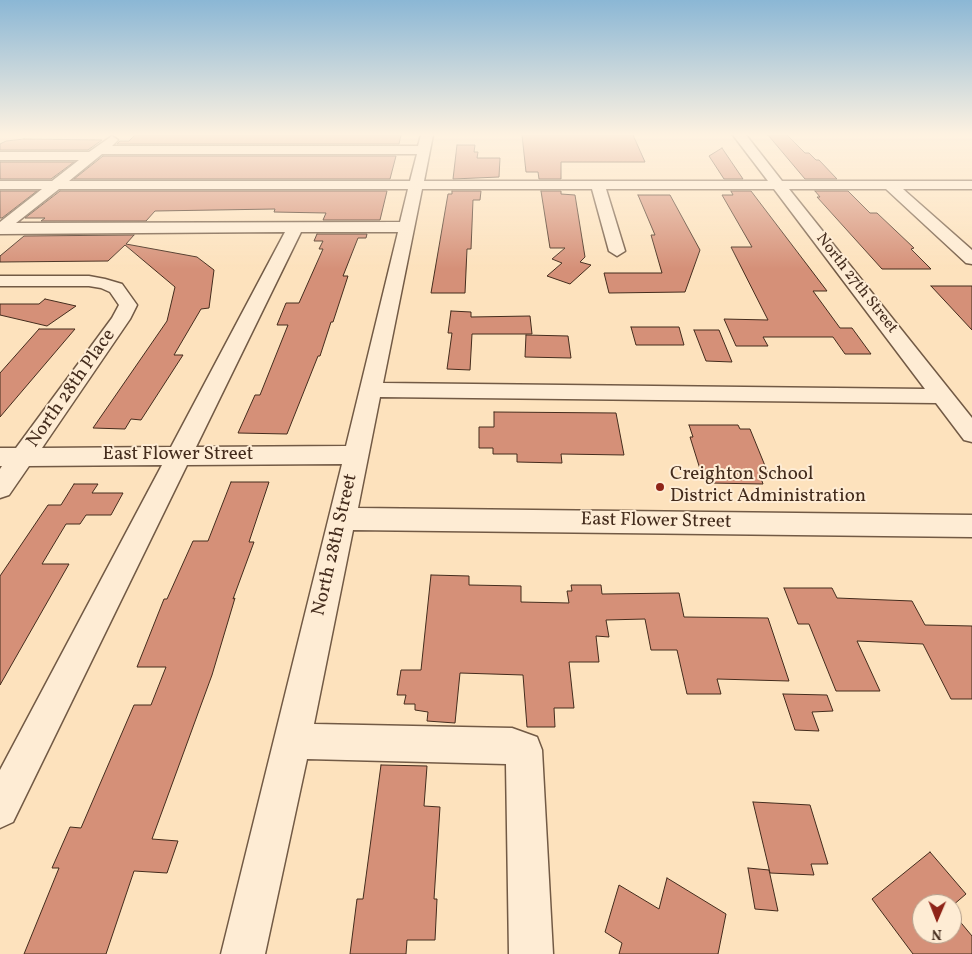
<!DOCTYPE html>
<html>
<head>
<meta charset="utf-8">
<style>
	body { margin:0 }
	#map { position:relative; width:972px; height:954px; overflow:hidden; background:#fde2bd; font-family:Vollkorn,serif }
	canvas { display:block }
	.north { position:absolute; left:912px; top:894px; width:50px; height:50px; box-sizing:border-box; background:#feecd4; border:1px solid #b49f8b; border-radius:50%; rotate:181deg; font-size:14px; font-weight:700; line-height:20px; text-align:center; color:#442c1d }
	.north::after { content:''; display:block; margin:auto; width:18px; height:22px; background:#8f2418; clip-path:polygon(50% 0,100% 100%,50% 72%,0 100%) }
</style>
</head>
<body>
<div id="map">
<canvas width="972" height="954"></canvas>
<div class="north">N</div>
</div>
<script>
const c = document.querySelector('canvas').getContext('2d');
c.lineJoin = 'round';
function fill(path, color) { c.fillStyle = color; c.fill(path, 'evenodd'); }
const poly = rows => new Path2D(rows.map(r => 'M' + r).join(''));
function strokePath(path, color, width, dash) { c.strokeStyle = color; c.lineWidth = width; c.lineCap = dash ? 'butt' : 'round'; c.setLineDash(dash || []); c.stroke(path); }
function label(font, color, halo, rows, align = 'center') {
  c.font = font + ' Vollkorn,serif'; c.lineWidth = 4; c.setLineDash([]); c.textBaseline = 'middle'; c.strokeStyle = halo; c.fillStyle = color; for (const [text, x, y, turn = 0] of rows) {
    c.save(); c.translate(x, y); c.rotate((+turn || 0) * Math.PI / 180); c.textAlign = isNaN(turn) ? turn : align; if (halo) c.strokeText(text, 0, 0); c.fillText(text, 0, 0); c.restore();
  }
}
const building = poly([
	[135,135,401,135,399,144,117,144,120,141,129,141,135,135],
	[522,135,633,135,645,162,561,162,561,179,539,179,538,172,526,172,522,135],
	[768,135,787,135,805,153,809,153,816,160,819,160,837,179,805,179,768,135],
	[24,139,102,140,88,150,0,150,0,144,6,141,24,139],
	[457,145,475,145,474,152,478,152,477,158,500,158,499,177,453,179,457,145],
	[722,148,743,179,724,179,709,156,722,148],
	[103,156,396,156,390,179,74,179,103,156],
	[0,162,74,162,51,179,0,179,0,162],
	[0,191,37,191,2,218,0,218,0,191],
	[60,191,387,191,380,220,323,220,326,213,274,212,275,209,155,211,146,221,41,221,45,218,25,218,60,191],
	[452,191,481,191,480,200,473,200,471,249,467,249,465,293,431,293,448,194,452,194,452,191],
	[541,191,561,191,561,194,575,195,585,257,580,262,591,265,570,284,547,276,562,263,552,259,565,248,550,248,541,191],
	[731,191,751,191,827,291,813,291,840,328,852,328,871,354,845,354,833,337,763,337,768,346,736,346,724,319,768,320,731,247,752,247,722,195,733,195,731,191],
	[815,191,848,191,870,213,877,213,914,248,911,249,931,269,882,269,817,197,820,197,815,191],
	[638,195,670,195,700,250,685,292,609,293,604,273,662,273,651,235,655,235,638,195],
	[317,234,367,234,366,238,358,238,343,276,348,276,333,322,331,322,320,356,318,356,287,434,238,433,255,395,260,395,288,325,277,325,286,303,299,303,323,249,319,249,323,241,314,241,317,234],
	[134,235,126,244,197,257,214,270,209,308,201,309,174,355,183,355,141,420,131,419,125,429,93,428,167,321,175,287,125,245,108,261,0,262,0,256,24,236,134,235],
	[931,286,972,286,972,330,931,286],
	[45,299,76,306,47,326,0,315,0,304,39,304,45,299],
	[451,311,471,312,471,317,530,316,532,334,472,334,470,370,447,369,452,333,448,333,451,311],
	[631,327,679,327,684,345,636,345,631,327],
	[39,329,75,329,0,417,0,373,39,329],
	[694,330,719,330,732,362,706,361,694,330],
	[526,335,568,336,571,358,525,357,526,335],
	[494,412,616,413,624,455,561,454,562,463,517,462,517,454,493,454,493,448,479,448,479,427,494,427,494,412],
	[689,425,738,425,740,429,750,429,770,478,761,478,763,484,709,483,704,469,700,469,690,437,693,437,689,425],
	[231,482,269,482,249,542,254,542,233,599,235,598,212,675,152,839,178,841,167,873,134,871,106,954,24,954,59,868,52,868,70,827,81,828,134,705,151,705,166,667,137,667,164,599,167,599,193,541,208,541,231,482],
	[74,484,98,484,92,493,123,493,111,515,86,515,80,524,66,524,42,564,69,564,0,685,0,576,48,505,61,505,74,484],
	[431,575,469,576,469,585,521,586,521,602,569,603,567,591,572,591,571,585,601,585,602,594,679,593,684,617,768,618,789,681,717,679,721,694,687,694,677,650,651,650,645,619,606,620,609,637,596,636,599,662,569,662,574,708,554,708,555,727,527,727,523,675,460,673,455,723,427,721,428,712,415,710,415,704,404,704,406,695,397,695,401,670,421,670,431,575],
	[784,588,832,588,837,598,912,601,925,625,972,626,972,699,951,699,923,644,857,641,880,691,836,691,809,624,798,624,784,588],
	[783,694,827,695,833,711,812,712,819,731,795,730,783,694],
	[381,765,427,766,424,806,440,807,434,899,437,899,435,940,407,940,406,954,350,954,357,899,363,899,381,765],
	[753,802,810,805,828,864,811,864,814,875,770,873,753,802],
	[930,852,966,894,952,906,952,904,922,904,922,934,952,934,952,912,972,936,972,954,913,954,872,899,930,852],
	[748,868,769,870,778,911,755,909,748,868],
	[667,878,726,914,718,954,619,954,622,943,605,932,619,885,659,909,667,878]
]);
const minor = poly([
	[421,135,433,135,424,181,768,181,733,135,746,135,782,181,972,181,972,189,903,189,972,250,972,264,966,263,886,189,789,189,972,418,972,442,964,440,936,403,380,397,358,508,972,515,972,537,353,530,314,724,512,728,537,737,542,750,553,954,509,954,506,764,307,759,265,954,221,954,342,464,187,465,13,822,0,828,0,770,162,465,29,466,9,495,0,498,0,469,2,466,0,466,0,448,16,448,112,318,119,305,110,292,101,288,89,286,0,286,0,276,89,276,105,279,122,284,137,305,130,319,42,448,171,447,285,232,0,234,0,222,42,189,0,189,0,181,52,181,79,160,0,160,0,152,89,152,112,136,118,140,112,146,418,146,421,135],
	[102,154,417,154,410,181,69,181,102,154],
	[59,189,408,189,400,222,16,223,59,189],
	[422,189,592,189,609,251,617,256,625,251,606,189,774,189,925,389,383,383,422,189],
	[301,232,398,232,346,446,196,447,301,232]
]);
const markers = [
	[660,487,5,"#8f2418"]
];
const farStreetnames = [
	["North 27th Street",856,284,52]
];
const streetNames = [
	["North 28th Place",72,389,-55],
	["East Flower Street",178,456],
	["East Flower Street",656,522,1],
	["North 28th Street",336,545,-77]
];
const poiNames = [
	["Creighton School",670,476],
	["District Administration",670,498]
];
fill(building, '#d59078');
strokePath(building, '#442c1d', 1);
strokePath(minor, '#725a45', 3);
fill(minor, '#feecd4');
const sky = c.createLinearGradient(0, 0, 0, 269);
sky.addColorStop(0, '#8bb7d5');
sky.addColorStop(0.5, '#fef2e1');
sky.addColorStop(1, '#fef2e100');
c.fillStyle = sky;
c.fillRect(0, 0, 972, 269);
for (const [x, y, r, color] of markers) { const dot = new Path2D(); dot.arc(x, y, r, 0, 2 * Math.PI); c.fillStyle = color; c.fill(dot); strokePath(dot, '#feecd4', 2); }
label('16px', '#442c1d', '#feecd4', farStreetnames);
label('19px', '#442c1d', '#feecd4', streetNames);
label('19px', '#442c1d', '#feecd4', poiNames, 'left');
</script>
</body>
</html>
